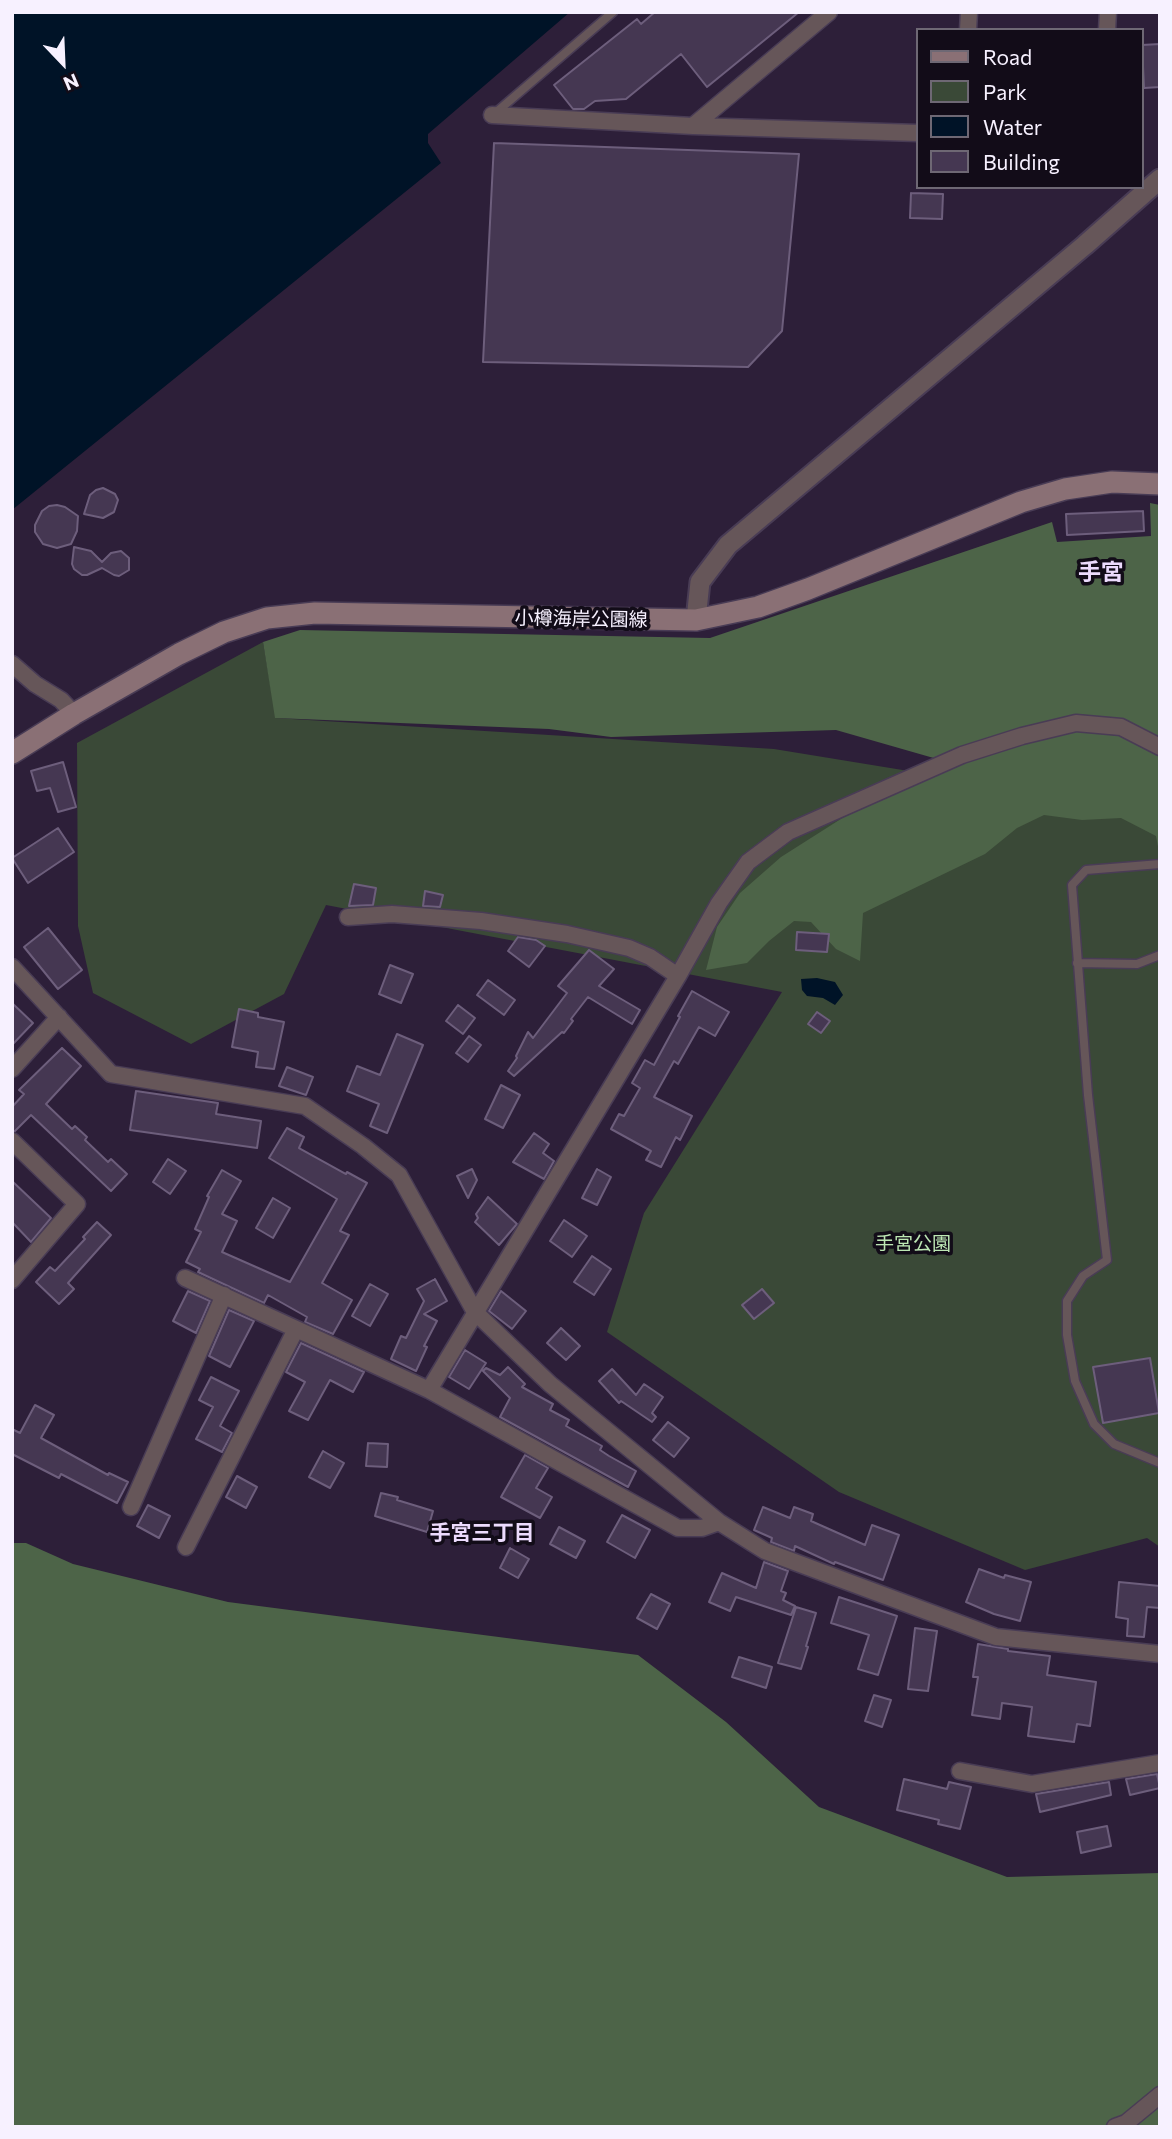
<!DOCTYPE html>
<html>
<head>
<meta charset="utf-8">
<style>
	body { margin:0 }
	#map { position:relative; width:1172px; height:2139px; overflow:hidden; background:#2d1f39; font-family:Commissioner,sans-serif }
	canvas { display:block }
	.frame { position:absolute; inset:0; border:14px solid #f7f1ff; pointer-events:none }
	.legend { position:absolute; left:916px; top:28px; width:228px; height:161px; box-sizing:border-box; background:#120c18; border:2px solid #6e6874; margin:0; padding:9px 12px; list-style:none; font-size:21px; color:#f7f1ff }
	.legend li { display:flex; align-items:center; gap:14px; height:35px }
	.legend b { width:35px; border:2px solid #6e6874 }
	.north { position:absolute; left:28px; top:28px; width:70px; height:70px; -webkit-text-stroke:5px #120c18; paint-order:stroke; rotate:157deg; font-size:19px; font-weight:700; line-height:28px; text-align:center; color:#f7f1ff }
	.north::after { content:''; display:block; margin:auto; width:24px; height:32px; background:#f7f1ff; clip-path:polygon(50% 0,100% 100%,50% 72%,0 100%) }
</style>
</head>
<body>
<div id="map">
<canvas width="1172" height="2139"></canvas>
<div class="frame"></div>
<ul class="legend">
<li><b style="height:9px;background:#8a7075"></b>Road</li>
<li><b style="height:19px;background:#3a4937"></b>Park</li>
<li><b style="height:19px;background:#001327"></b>Water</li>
<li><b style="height:19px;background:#453752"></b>Building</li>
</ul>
<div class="north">N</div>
</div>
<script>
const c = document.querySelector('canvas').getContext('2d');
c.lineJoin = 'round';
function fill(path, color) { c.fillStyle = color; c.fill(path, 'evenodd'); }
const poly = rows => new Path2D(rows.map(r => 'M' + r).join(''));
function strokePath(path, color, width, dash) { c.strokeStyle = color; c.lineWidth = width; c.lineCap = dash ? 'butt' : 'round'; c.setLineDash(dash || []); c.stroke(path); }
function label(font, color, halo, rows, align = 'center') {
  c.font = font + ' Commissioner,"Noto Sans JP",sans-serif'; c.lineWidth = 7; c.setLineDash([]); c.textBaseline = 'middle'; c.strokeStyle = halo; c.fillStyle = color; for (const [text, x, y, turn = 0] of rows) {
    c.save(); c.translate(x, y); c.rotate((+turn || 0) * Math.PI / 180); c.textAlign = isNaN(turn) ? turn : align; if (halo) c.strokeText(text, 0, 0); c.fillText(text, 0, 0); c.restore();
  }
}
const green = poly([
	[263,642,276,718,774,749,927,774,1160,799,1160,1547,1147,1538,1025,1570,839,1492,607,1332,644,1213,782,992,326,905,284,994,191,1044,93,993,78,926,77,743]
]);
const forest = poly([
	[1150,503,1160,505,1160,857,1156,836,1121,818,1082,820,1044,815,1017,828,985,854,863,913,860,961,836,949,811,922,794,921,769,941,747,963,706,970,717,927,740,893,781,857,844,817,958,765,836,730,611,737,549,729,275,718,263,642,300,630,710,638,1052,522,1057,542,1151,536],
	[12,1543,26,1543,73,1564,228,1602,638,1655,726,1722,819,1807,1007,1877,1160,1873,1160,2127,12,2127]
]);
const water = poly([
	[12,12,570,12,428,134,428,143,441,163,12,510],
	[817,978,835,982,843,995,835,1005,823,998,807,996,802,990,801,979]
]);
const building = poly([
	[655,12,799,12,707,87,681,54,626,99,595,101,584,109,573,109,554,85,637,19,641,24,655,12],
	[1160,44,1160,87,1144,88,1142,45,1160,44],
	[494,143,799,154,782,331,748,367,483,362,494,143],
	[911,193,943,194,942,219,910,218,911,193],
	[103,488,115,494,118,500,114,512,103,518,84,514,90,495,96,490,103,488],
	[57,505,65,507,78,516,77,531,71,544,57,548,43,544,35,532,35,525,42,511,49,506,57,505],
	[1143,511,1144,531,1067,535,1066,514,1143,511],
	[74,547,91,551,102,562,111,553,121,551,129,558,129,570,119,576,114,575,102,568,87,575,82,575,74,569,72,564,74,547],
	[63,762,76,807,58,812,50,788,37,791,31,771,63,762],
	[58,828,74,852,28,883,12,858,58,828],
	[354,884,376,888,373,905,349,906,354,884],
	[425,891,443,895,440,907,423,906,425,891],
	[48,928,82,970,58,989,24,947,48,928],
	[797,932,829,934,827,952,796,950,797,932],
	[518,937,536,940,545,946,529,967,508,951,518,937],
	[589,950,614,969,599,986,640,1010,632,1024,588,997,571,1019,573,1021,564,1033,562,1032,514,1076,508,1071,517,1058,516,1056,528,1032,533,1038,567,993,558,986,589,950],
	[390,965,413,974,401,1003,379,994,390,965],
	[488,980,515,1000,504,1015,477,995,488,980],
	[692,991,729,1012,715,1036,699,1027,678,1064,674,1061,654,1097,692,1116,680,1140,676,1137,661,1167,646,1160,651,1151,611,1129,619,1114,624,1116,640,1088,632,1083,645,1060,654,1065,680,1017,678,1016,692,991],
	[12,1003,33,1023,12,1045,12,1003],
	[458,1005,475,1018,463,1034,446,1021,458,1005],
	[239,1009,258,1013,258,1017,284,1022,274,1069,256,1067,258,1052,232,1047,239,1009],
	[817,1012,830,1021,821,1033,808,1024,817,1012],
	[397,1034,423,1045,387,1133,370,1126,379,1104,347,1091,357,1066,380,1075,397,1034],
	[469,1036,481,1045,468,1062,456,1053,469,1036],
	[62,1048,81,1066,46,1104,72,1129,75,1126,87,1137,85,1140,108,1162,111,1159,127,1174,111,1191,31,1115,15,1131,12,1131,12,1107,24,1094,19,1090,62,1048],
	[287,1067,313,1077,306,1095,279,1086,287,1067],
	[501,1085,520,1095,503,1128,485,1119,501,1085],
	[136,1091,218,1103,216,1114,261,1121,257,1148,130,1130,136,1091],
	[287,1128,304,1137,299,1148,346,1174,347,1172,367,1183,340,1231,349,1235,322,1283,352,1300,333,1334,305,1322,307,1317,268,1295,264,1303,198,1272,200,1269,186,1262,201,1232,195,1229,209,1197,207,1196,222,1170,241,1181,222,1214,237,1221,222,1252,290,1282,337,1199,269,1158,287,1128],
	[534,1133,549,1144,543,1153,554,1161,544,1179,513,1162,534,1133],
	[168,1159,186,1171,170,1194,153,1182,168,1159],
	[472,1169,477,1180,468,1198,457,1176,472,1169],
	[597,1169,611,1177,597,1205,582,1198,597,1169],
	[12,1181,51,1218,31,1242,12,1222,12,1181],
	[488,1197,517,1224,499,1245,475,1222,478,1218,476,1214,488,1197],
	[273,1198,290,1208,273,1238,256,1228,273,1198],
	[564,1220,587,1236,572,1257,550,1241,564,1220],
	[97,1222,111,1235,68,1283,74,1289,59,1304,36,1282,50,1267,55,1271,85,1239,83,1237,97,1222],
	[592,1256,611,1269,594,1295,574,1282,592,1256],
	[435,1279,447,1301,424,1314,437,1321,424,1346,427,1347,416,1371,391,1359,401,1336,406,1338,424,1301,417,1289,435,1279],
	[370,1284,388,1294,370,1326,352,1316,370,1284],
	[762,1289,774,1303,754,1319,742,1305,762,1289],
	[188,1291,210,1301,196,1333,173,1321,188,1291],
	[501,1291,526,1311,512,1329,489,1311,501,1291],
	[229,1310,254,1321,230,1367,209,1356,229,1310],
	[561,1328,580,1346,566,1360,547,1343,561,1328],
	[301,1343,364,1372,353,1392,330,1380,308,1420,289,1411,305,1382,286,1372,301,1343],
	[465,1350,486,1363,469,1389,449,1377,465,1350],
	[1150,1358,1159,1413,1103,1423,1093,1367,1150,1358],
	[508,1367,525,1384,522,1387,553,1404,550,1410,569,1420,566,1426,602,1446,600,1450,609,1456,636,1471,628,1487,500,1417,510,1398,483,1371,486,1368,500,1375,508,1367],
	[612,1369,636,1395,644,1384,663,1397,652,1413,656,1417,652,1422,621,1401,619,1403,599,1381,612,1369],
	[211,1377,239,1391,220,1426,232,1433,222,1452,196,1439,213,1407,199,1400,211,1377],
	[35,1405,54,1415,41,1438,108,1475,109,1473,128,1482,117,1503,61,1474,59,1478,12,1454,12,1429,20,1433,35,1405],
	[668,1422,689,1438,674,1457,653,1440,668,1422],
	[368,1443,388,1444,387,1467,366,1466,368,1443],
	[323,1451,344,1463,330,1488,309,1477,323,1451],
	[525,1455,548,1468,536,1488,552,1497,540,1518,501,1497,525,1455],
	[237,1476,257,1487,246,1508,226,1497,237,1476],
	[381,1493,398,1497,397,1500,433,1511,427,1532,375,1516,381,1493],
	[148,1505,170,1516,159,1538,137,1526,148,1505],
	[763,1507,790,1518,794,1507,813,1514,811,1521,865,1545,872,1525,899,1535,883,1580,835,1562,834,1564,795,1546,794,1551,771,1542,772,1538,754,1530,763,1507],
	[622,1515,650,1530,635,1558,607,1542,622,1515],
	[559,1527,585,1541,576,1558,550,1544,559,1527],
	[510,1548,529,1559,518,1578,500,1568,510,1548],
	[764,1562,788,1571,781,1591,786,1593,783,1600,795,1606,791,1615,736,1597,730,1611,709,1602,722,1573,756,1588,764,1562],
	[979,1569,1004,1578,1005,1575,1031,1582,1020,1621,994,1614,966,1602,979,1569],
	[1119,1582,1160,1586,1160,1608,1147,1607,1144,1637,1127,1636,1128,1619,1116,1617,1119,1582],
	[651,1594,670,1604,657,1629,637,1618,651,1594],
	[839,1597,897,1616,878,1675,858,1669,869,1635,831,1623,839,1597],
	[796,1607,816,1613,806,1646,808,1647,801,1669,778,1663,796,1607],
	[915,1628,937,1631,928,1691,908,1689,915,1628],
	[978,1644,1008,1649,1008,1651,1050,1656,1047,1675,1096,1682,1090,1726,1077,1724,1074,1742,1028,1736,1032,1707,1002,1703,1000,1719,972,1715,978,1677,973,1677,978,1644],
	[739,1657,772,1667,766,1688,732,1677,739,1657],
	[874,1695,891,1700,882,1727,865,1721,874,1695],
	[1157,1774,1160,1788,1130,1795,1126,1779,1157,1774],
	[904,1779,947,1789,949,1782,971,1787,960,1829,938,1824,939,1820,897,1810,904,1779],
	[1109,1782,1111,1795,1040,1812,1036,1794,1109,1782],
	[1107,1826,1111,1846,1081,1853,1077,1832,1107,1826]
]);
const service = poly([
	[493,115,613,12],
	[1160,864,1086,870,1072,885,1088,1095,1107,1260,1083,1276,1067,1301,1067,1335,1075,1381,1094,1424,1114,1444,1160,1463],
	[1077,963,1137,964,1160,955]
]);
const minor = poly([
	[968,30,969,12],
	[1107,30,1108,12],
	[492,115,693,126,918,133],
	[693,126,829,12],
	[12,664,35,684,61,700,74,714],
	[348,917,392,914,481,921,567,934,629,948,650,957,678,976],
	[12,967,111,1074,305,1106,363,1146,399,1175,475,1312,550,1384,719,1522,765,1551,996,1637,1160,1654],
	[12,1069,59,1017],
	[12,1141,77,1204,12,1280],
	[185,1278,429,1390,678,1528,702,1528,719,1522],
	[429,1390,678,976,719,903,748,862,788,832,962,755,1022,736,1076,723,1121,727,1160,747],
	[131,1507,224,1295],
	[186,1547,296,1329],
	[960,1771,1032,1784,1160,1763],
	[1115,2127,1126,2123,1160,2095]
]);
const tertiary = poly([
	[696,620,700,582,728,545,1085,245,1160,179]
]);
const secondary = poly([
	[12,753,74,714,179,654,224,632,267,618,315,613,696,620,758,607,808,589,1021,502,1065,489,1112,482,1160,484]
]);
const streetNames = [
	["小樽海岸公園線",581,619,1]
];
const parkNames = [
	["手宮公園",913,1244]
];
const neighbourhoodNames = [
	["手宮三丁目",482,1533]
];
const quarterNames = [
	["手宮",1101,572]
];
fill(green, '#3a4937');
fill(forest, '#4d6448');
fill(water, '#001327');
fill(building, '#453752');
strokePath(building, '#6d5e7c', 2);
strokePath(service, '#493c55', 11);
strokePath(minor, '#493c55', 19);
strokePath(tertiary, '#493c55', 23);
strokePath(secondary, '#493c55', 24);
strokePath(service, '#665659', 8);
strokePath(minor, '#665659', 16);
strokePath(tertiary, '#665659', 19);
strokePath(secondary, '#8a7075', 21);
label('19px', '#f7f1ff', '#120c18', streetNames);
label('19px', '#bde7b4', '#120c18', parkNames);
label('bold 21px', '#ecdbfd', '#120c18', neighbourhoodNames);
label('bold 23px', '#ecdbfd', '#120c18', quarterNames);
</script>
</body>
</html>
